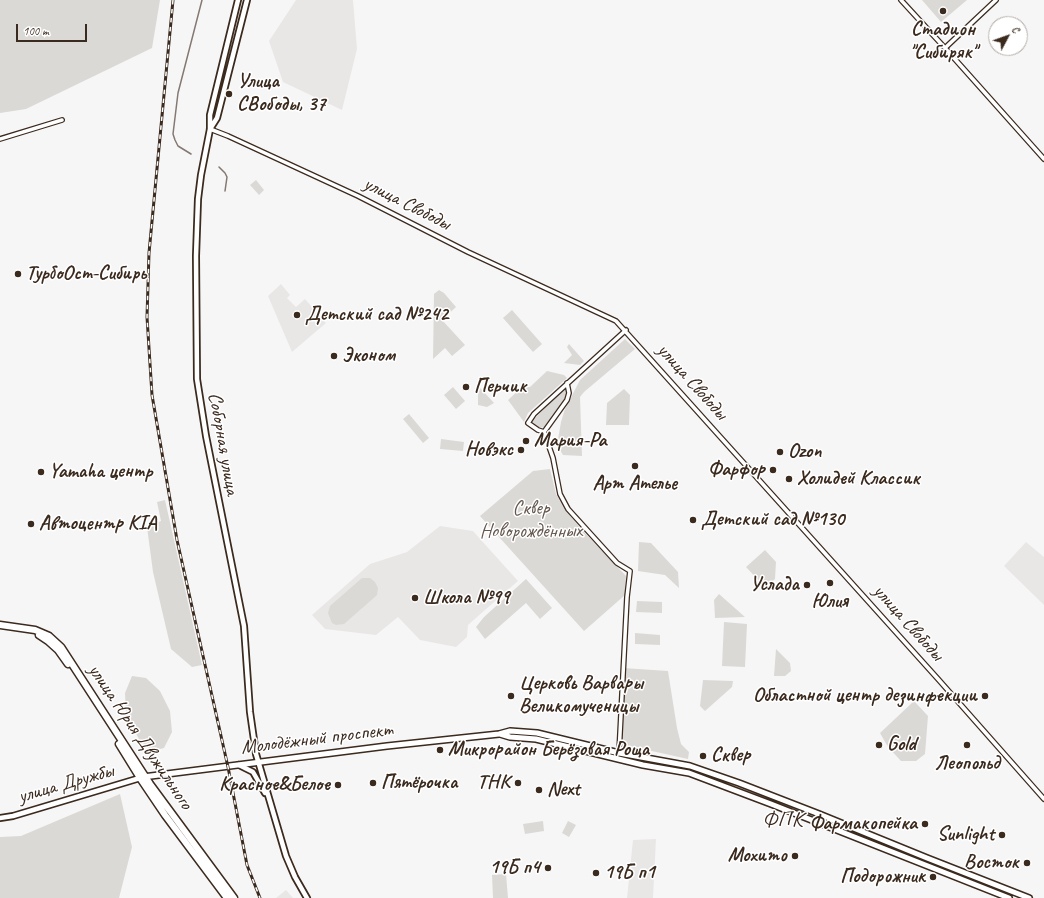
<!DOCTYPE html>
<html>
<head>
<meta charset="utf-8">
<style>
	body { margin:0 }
	#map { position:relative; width:1044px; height:898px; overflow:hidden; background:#f7f6f6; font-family:Caveat,sans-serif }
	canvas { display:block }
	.north { position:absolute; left:988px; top:16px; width:40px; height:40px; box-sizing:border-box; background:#fff; border:1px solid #b1aaa5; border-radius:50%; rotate:49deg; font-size:11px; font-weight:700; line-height:16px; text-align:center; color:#3b2a1e }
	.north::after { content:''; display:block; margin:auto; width:14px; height:18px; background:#3b2a1e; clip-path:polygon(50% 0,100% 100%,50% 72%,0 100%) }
	.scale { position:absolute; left:16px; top:24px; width:71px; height:18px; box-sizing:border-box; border:2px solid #3b2a1e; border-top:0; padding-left:5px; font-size:12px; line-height:14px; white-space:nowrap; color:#3b2a1e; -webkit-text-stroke:3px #fff; paint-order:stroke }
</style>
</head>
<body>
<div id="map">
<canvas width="1044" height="898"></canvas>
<div class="north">С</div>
<div class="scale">100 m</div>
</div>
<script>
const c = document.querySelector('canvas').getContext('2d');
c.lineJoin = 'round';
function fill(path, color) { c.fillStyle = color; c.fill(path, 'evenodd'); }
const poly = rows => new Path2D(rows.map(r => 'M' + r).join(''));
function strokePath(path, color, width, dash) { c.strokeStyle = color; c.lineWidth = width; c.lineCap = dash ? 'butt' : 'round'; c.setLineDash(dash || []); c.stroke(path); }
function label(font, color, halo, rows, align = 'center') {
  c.font = font + ' Caveat,sans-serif'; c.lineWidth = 3; c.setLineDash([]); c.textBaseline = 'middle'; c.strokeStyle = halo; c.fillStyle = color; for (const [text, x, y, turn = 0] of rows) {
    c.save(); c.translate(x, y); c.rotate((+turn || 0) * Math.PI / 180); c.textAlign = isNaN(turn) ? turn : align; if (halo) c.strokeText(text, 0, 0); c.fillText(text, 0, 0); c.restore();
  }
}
const built = poly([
	[296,0,353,0,357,49,342,110,283,82,269,41],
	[281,284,290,295,287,298,296,307,305,299,326,323,292,352,268,296],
	[440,526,473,531,518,581,468,625,467,637,456,647,420,640,398,617,376,635,325,629,312,615,370,564,407,552],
	[1026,542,1044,557,1044,605,1004,566],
	[656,839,653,898,627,898,633,840],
	[286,890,293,898,276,898]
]);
const green = poly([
	[0,0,160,0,152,48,26,109,0,113],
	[922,0,967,0,941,22],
	[256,180,264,190,259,195,250,185],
	[439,290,444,293,456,307,442,320,465,345,452,356,445,348,433,359,434,294],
	[512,310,542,344,533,352,503,318],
	[625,339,635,349,584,392,580,397,582,456,563,455,557,445,561,422,565,409,580,380],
	[569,344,584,361,580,365,564,363,572,355,567,347],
	[547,371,564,375,567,378,528,413,524,422,508,400,521,388,530,387],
	[478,386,483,391,494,403,487,407,478,405],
	[453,387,465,401,456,409,444,395],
	[566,387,568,393,566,399,557,413,545,427,538,428,531,422],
	[624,389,630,395,629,425,606,425,607,403],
	[409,414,429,438,423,443,403,419],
	[441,439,464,442,463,451,440,449],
	[550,469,556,494,565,510,584,532,626,576,625,595,584,631,480,516,533,471],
	[165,500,202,665,192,667,171,649,153,572,147,527,161,521,157,502],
	[639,542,651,543,678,572,679,588,665,575,638,571],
	[765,550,776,562,775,579,770,583,760,582,746,567],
	[362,578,370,578,375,582,378,588,377,595,344,624,336,625,332,623,328,613,330,606],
	[526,579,552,608,540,619,526,603,485,639,476,627,484,617],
	[719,594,745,617,715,618,714,600],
	[637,601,662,602,662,613,636,612],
	[724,622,747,624,745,667,722,666],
	[635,633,660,635,660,645,635,644],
	[776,649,790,663,791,671,785,676,774,676],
	[623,668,668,671,677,728,681,744,689,752,688,759,620,744],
	[132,676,146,678,160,691,170,711,172,732,164,748,152,751,140,741,126,715,125,693],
	[703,680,733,681,732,687,705,711,700,706],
	[914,701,928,716,925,754,916,761,901,761,888,747,880,733],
	[120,794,132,847,119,898,0,898,0,837,21,836],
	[543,821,544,831,525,834,523,824],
	[568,821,576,825,569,837,562,833],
	[506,874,508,898,493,898,492,875]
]);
const stream = poly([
	[191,154,178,146,175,140,173,134,178,93,202,0],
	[219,167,225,173,227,177,225,191]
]);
const minor = poly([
	[901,0,945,48,1044,159],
	[945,48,996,0],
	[210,129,228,136,358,196,468,252,616,321,938,679,1044,799],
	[0,139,62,120],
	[544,432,553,458,560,494,568,509,617,563,630,571,627,597,619,753],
	[544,432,538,430,528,423,534,414,626,330],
	[544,432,567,400,569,393,567,383]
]);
const tertiary = poly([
	[238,0,210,115,210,129,201,175,198,199,196,256,197,379,206,436,244,626,250,712,256,754,286,856,295,877,307,898],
	[210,129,217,118,247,0],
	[239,765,253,772,265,793],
	[0,818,13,816,140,778]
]);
const secondary = poly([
	[500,734,510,737,536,739,643,765,689,773,771,804,1009,898],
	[143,777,387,746,499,734,510,731,537,733,619,753,690,766,739,783,819,814,927,858,1029,898]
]);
const primary = poly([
	[0,625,35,630,49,636,61,647,150,784,234,898],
	[39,635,48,641,58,650,68,664],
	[119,744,140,778,165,815,227,898]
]);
const rail = poly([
	[173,0,149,253,147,317,152,395,177,540,228,767,247,865,260,898]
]);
const markers = [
	[943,11,4,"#3b2a1e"],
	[229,94,4,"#3b2a1e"],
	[18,274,4,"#3b2a1e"],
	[297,315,4,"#3b2a1e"],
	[334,356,4,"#3b2a1e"],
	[466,387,4,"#3b2a1e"],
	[526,441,4,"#3b2a1e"],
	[521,450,4,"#3b2a1e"],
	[780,452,4,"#3b2a1e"],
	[635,466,4,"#3b2a1e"],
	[773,470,4,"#3b2a1e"],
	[41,472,4,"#3b2a1e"],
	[789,479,4,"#3b2a1e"],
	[693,520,4,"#3b2a1e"],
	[31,524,4,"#3b2a1e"],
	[830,583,4,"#3b2a1e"],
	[807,585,4,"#3b2a1e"],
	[415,598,4,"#3b2a1e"],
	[511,696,4,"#3b2a1e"],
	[985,696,4,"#3b2a1e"],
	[879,745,4,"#3b2a1e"],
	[967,745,4,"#3b2a1e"],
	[440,750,4,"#3b2a1e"],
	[703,756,4,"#3b2a1e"],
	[373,783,4,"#3b2a1e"],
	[518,783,4,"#3b2a1e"],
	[338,785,4,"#3b2a1e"],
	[539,790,4,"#3b2a1e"],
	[925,824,4,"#3b2a1e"],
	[1002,835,4,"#3b2a1e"],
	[795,856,4,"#3b2a1e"],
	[1027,863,4,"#3b2a1e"],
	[548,868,4,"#3b2a1e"],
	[596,873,4,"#3b2a1e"],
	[933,877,4,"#3b2a1e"]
];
const poiNames = [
	["Стадион",943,30,"center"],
	["\"Сибиряк\"",943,53,"center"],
	["Улица",237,82],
	["СВободы, 37",237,105],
	["ТурбоОст-Сибирь",26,274],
	["Детский сад №242",305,315],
	["Эконом",342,356],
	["Перчик",474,387],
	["Мария-Ра",534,441],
	["Новэкс",513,450,"right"],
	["Ozon",788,452],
	["Фарфор",765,470,"right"],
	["Yamaha центр",49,472],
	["Холидей Классик",797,479],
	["Арт Ателье",635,484,"center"],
	["Детский сад №130",701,520],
	["Автоцентр KIA",39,524],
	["Услада",799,585,"right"],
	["Школа №99",423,598],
	["Юлия",830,602,"center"],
	["Церковь Варвары",519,684],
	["Великомученицы",519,707],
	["Областной центр дезинфекции",977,696,"right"],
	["Gold",887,745],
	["Микрорайон Берёзовая Роща",448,750],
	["Сквер",711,756],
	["Леопольд",967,764,"center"],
	["Пятёрочка",381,783],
	["ТНК",510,783,"right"],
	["Красное&Белое",330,785,"right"],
	["Next",547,790],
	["Фармакопейка",917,824,"right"],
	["Sunlight",994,835,"right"],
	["Мохито",787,856,"right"],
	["Восток",1019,863,"right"],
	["19Б п4",540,868,"right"],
	["19Б п1",604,873],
	["Подорожник",925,877,"right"]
];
const streetNames = [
	["улица Свободы",407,204,27],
	["улица Свободы",692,382,48],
	["Соборная улица",223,444,80],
	["улица Свободы",908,623,48],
	["улица Юрия Двужильного",140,737,56],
	["Молодёжный проспект",317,739,-7],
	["улица Дружбы",66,784,-16]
];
const parkNames = [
	["Сквер",531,509],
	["Новорождённых",531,532]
];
const quarterNames = [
	["ФПК",783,820]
];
fill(built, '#e9e7e6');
fill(green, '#dbd9d6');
strokePath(stream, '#847972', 1.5);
strokePath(minor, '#3b2a1e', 6);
strokePath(tertiary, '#3b2a1e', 8);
strokePath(secondary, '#3b2a1e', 8);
strokePath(primary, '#3b2a1e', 9);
strokePath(minor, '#fff', 3.5);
strokePath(tertiary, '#fff', 4.5);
strokePath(secondary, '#fff', 5);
strokePath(primary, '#fff', 6);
strokePath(rail, '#3b2a1e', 3);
strokePath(rail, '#fff', 1.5, [4.5]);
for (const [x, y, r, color] of markers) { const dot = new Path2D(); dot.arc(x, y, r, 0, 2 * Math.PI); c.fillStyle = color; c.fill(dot); strokePath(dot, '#fff', 1.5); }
label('bold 20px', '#3b2a1e', '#fff', poiNames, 'left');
label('20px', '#3b2a1e', '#fff', streetNames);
label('20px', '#63564c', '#fff', parkNames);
c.letterSpacing = '1px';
label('22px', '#3b2a1e', '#fff', quarterNames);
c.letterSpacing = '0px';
</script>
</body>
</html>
